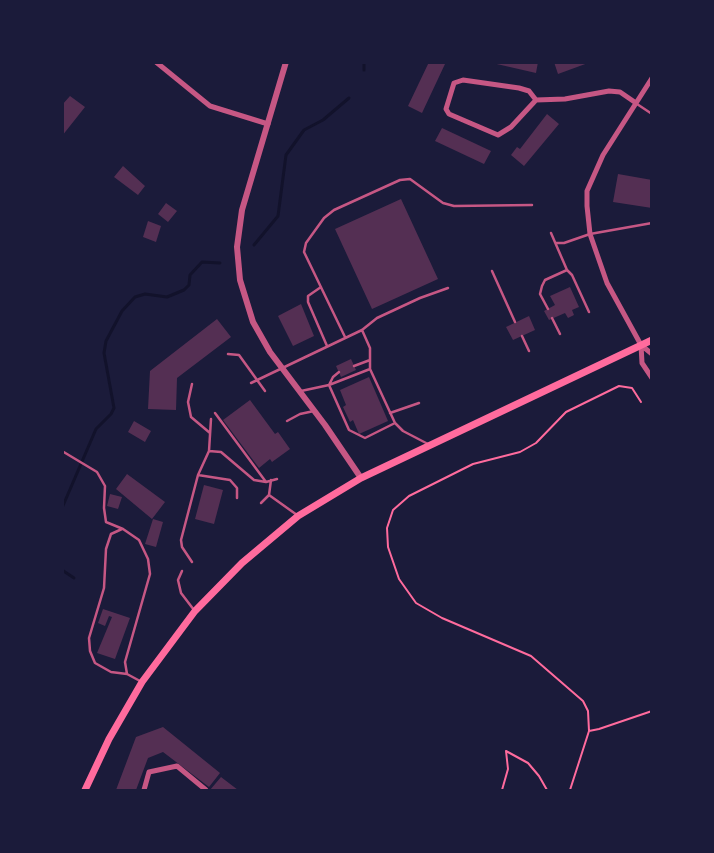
<!DOCTYPE html>
<html>
<head>
<meta charset="utf-8">
<style>
	body { margin:0 }
	#map { position:relative; width:714px; height:853px; overflow:hidden; background:#1b1b3a; font-family:Merriweather,serif }
	canvas { display:block }
	.frame { position:absolute; inset:0; border:64px solid #1b1b3a; pointer-events:none }
</style>
</head>
<body>
<div id="map">
<canvas width="714" height="853"></canvas>
<div class="frame"></div>
</div>
<script>
const c = document.querySelector('canvas').getContext('2d');
c.lineJoin = 'round';
const poly = rows => new Path2D(rows.map(r => 'M' + r).join(''));
function strokePath(path, color, width, dash) { c.strokeStyle = color; c.lineWidth = width; c.lineCap = dash ? 'butt' : 'round'; c.setLineDash(dash || []); c.stroke(path); }
function fill(path, color) { c.fillStyle = color; c.fill(path, 'evenodd'); }
const stream = poly([
	[364,62,364,70],
	[254,245,278,216,286,155,304,130,323,120,349,98],
	[62,508,96,429,111,414,114,408,104,353,106,341,122,311,135,297,145,294,167,297,184,290,189,285,190,275,202,262,220,263],
	[62,570,74,578]
]);
const building = poly([
	[429,62,445,64,422,113,408,106],
	[488,62,538,62,536,73],
	[554,62,588,62,588,63,558,74],
	[70,96,85,107,62,136,62,105],
	[547,114,559,124,524,166,511,155,517,147,520,149],
	[442,128,491,151,484,164,435,141],
	[123,166,145,186,138,195,114,177],
	[618,174,652,180,652,208,613,202],
	[401,199,438,279,372,309,335,229],
	[166,203,177,211,168,222,158,214],
	[148,221,161,226,156,242,143,237],
	[570,287,579,307,572,310,574,315,568,318,565,313,549,320,544,311,555,305,550,296],
	[301,304,314,336,293,346,278,316],
	[529,316,535,330,513,340,506,327],
	[217,319,231,337,177,378,176,410,148,409,150,371],
	[351,359,356,370,341,377,336,366],
	[369,377,388,421,359,434,353,420,350,422,343,407,346,405,340,390],
	[250,400,275,434,278,432,290,449,272,462,270,459,259,468,223,420],
	[134,421,151,431,145,442,128,432],
	[127,474,165,502,152,519,116,489],
	[204,485,223,490,214,524,195,519],
	[110,494,122,497,118,509,107,506],
	[153,519,163,522,156,547,145,544],
	[103,609,130,618,115,659,97,653,112,617,109,616,105,626,98,623],
	[163,727,220,773,209,787,163,752,148,758,136,790,116,790,136,737],
	[221,777,238,790,210,790]
]);
const path = poly([
	[589,731,599,729,652,711],
	[502,790,508,769,506,751,528,763,539,776,547,790],
	[570,790,589,731,588,711,583,701,531,656,442,618,416,603,399,579,388,547,387,528,393,510,409,496,473,464,520,452,536,443,566,412,619,386,632,388,641,402]
]);
const service = poly([
	[637,104,652,114],
	[551,233,567,270,572,275,589,312],
	[556,243,564,243,590,234,652,223],
	[492,271,515,322],
	[321,287,308,296,308,302,327,346],
	[548,309,540,294,542,286,545,280,567,270],
	[552,318,560,334],
	[362,330,370,348,370,369,395,423,403,431,428,444],
	[522,336,529,351],
	[345,337,304,252,306,243,324,218,334,210,400,180,410,179,443,203,454,206,532,205],
	[228,354,239,355,265,391],
	[354,366,370,360],
	[339,372,333,377,329,385,349,430,365,438,395,423],
	[251,383,362,330,377,318,420,298,448,288],
	[192,384,188,402,191,417,210,433],
	[301,391,329,385,370,369],
	[215,413,266,482],
	[390,413,419,403],
	[287,421,300,414,314,411],
	[62,451,97,472,105,486,104,508,106,522,123,529,139,540,148,559,150,574,125,662,127,674],
	[209,451,221,452,254,480,266,482,277,479],
	[198,475,209,451,211,419],
	[269,495,271,480],
	[261,503,269,495,297,515],
	[122,529,111,534,106,549,104,588,89,638,90,651,95,663,111,672,127,674,140,681],
	[192,562,182,547,181,540,198,475,230,480,237,488,237,498],
	[182,571,178,580,181,593,194,610]
]);
const minor = poly([
	[156,62,210,106,268,124],
	[652,78,603,155,587,191,587,206,590,234,607,283,641,345,652,354],
	[536,100,529,91,519,88,463,80,454,83,446,109,449,114,498,135,511,127,536,100,565,99,609,91,620,92,636,103],
	[641,345,642,363,652,378],
	[144,790,149,772,177,766,206,790]
]);
const tertiary = poly([
	[286,62,242,210,237,247,240,280,253,322,270,352,325,425,361,478]
]);
const secondary = poly([
	[85,790,109,739,142,682,195,611,242,563,298,516,361,478,652,340]
]);
strokePath(stream, '#12122b', 3);
fill(building, '#542f53');
strokePath(path, '#ff6b9d', 2);
strokePath(service, '#c65784', 2.5);
strokePath(minor, '#c65784', 5);
strokePath(tertiary, '#c65784', 6);
strokePath(secondary, '#ff6b9d', 7);
</script>
</body>
</html>
